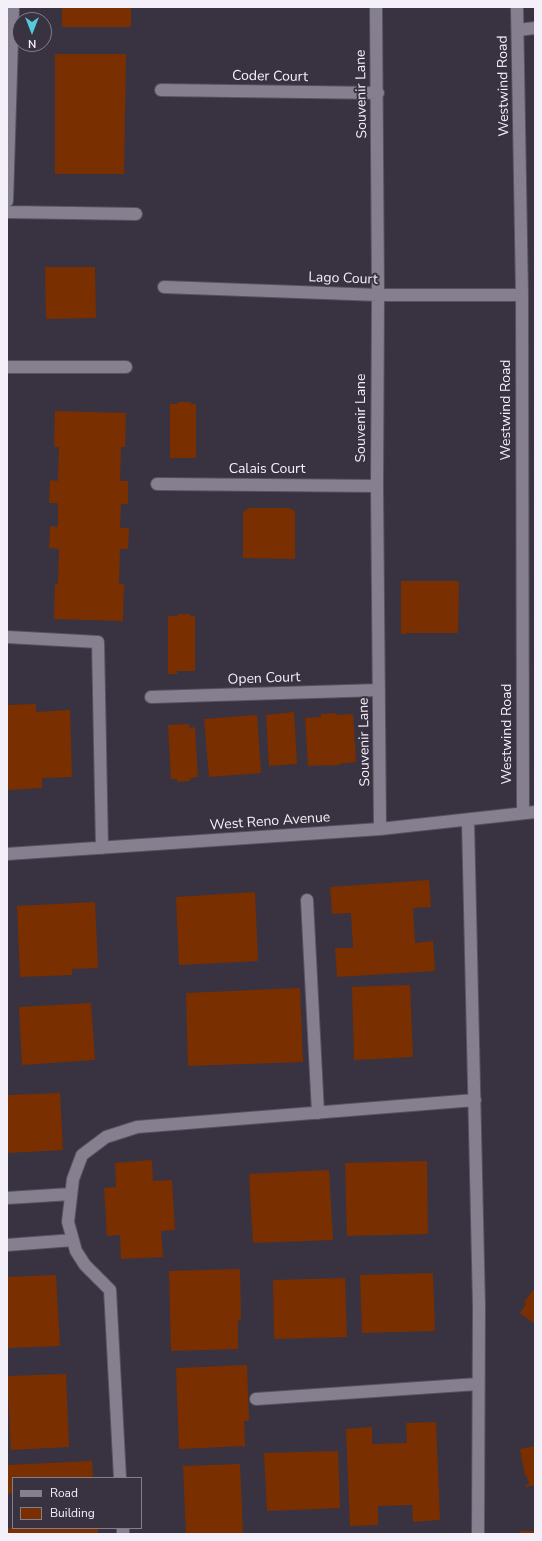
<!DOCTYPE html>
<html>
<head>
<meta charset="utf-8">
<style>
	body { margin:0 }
	#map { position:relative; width:542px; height:1541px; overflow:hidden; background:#393240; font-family:"Nunito Sans",sans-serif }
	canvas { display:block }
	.frame { position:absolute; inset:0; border:8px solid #f4f0f9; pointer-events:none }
	.legend { position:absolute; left:12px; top:1477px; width:130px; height:52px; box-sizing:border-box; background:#393240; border:1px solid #847e8a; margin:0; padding:5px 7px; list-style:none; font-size:12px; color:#f4f0f9 }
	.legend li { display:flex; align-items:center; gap:8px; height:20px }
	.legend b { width:20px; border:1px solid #847e8a }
	.north { position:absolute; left:12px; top:12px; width:40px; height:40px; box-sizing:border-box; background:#393240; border:1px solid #847e8a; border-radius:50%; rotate:180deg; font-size:11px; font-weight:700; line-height:16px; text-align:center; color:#f4f0f9 }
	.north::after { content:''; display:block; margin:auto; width:14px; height:18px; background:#55cadf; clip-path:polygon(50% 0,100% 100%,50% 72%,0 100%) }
</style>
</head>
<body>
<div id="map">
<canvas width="542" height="1541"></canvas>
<div class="frame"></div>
<ul class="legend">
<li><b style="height:5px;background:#867f8f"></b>Road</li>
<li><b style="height:11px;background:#7a2f00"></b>Building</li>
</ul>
<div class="north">N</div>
</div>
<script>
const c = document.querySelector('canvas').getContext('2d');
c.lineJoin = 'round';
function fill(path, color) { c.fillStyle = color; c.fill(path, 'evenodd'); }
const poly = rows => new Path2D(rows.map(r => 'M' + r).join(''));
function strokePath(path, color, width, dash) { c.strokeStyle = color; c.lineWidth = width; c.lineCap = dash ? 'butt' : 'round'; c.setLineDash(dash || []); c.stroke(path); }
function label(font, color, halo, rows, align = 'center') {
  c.font = font + ' "Nunito Sans",sans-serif'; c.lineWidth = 4; c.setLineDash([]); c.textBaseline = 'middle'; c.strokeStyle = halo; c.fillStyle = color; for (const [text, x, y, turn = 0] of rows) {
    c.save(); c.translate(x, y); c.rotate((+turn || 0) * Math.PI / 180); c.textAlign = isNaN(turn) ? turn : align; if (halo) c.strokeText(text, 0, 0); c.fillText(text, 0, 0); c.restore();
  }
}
const building = poly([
	[62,7,131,7,131,27,62,27],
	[55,54,126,54,124,174,55,174],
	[45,267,95,267,96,318,46,319],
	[178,402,191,402,191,404,196,404,196,458,170,458,170,404,178,404],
	[55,411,126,413,125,447,121,447,120,481,128,481,128,504,121,504,120,528,129,528,128,549,120,549,119,584,124,584,123,621,54,619,55,584,58,584,59,549,49,548,50,526,58,527,58,503,49,503,50,480,58,481,59,447,54,447],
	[249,508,289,508,295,511,295,559,243,558,243,512],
	[401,581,459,581,458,633,406,633,406,634,401,634],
	[178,614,190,614,190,616,195,616,195,671,177,671,177,674,168,674,168,616,178,616],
	[36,704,36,712,70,710,72,777,42,778,42,788,7,790,7,706,8,705],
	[294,712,297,764,269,766,266,715],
	[336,713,336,715,353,714,356,762,339,764,339,765,334,766,334,765,308,766,305,718,321,717,321,714],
	[257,715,261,773,209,777,204,719],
	[189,724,189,728,195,727,198,777,190,778,190,781,177,782,177,779,171,779,168,725],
	[429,880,431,907,413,908,415,943,433,941,435,971,337,977,335,948,353,948,351,913,332,914,330,887],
	[255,892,258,961,179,965,176,897],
	[95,902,98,968,72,969,72,975,20,977,17,906],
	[410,985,413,1057,354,1060,352,987],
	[300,988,303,1062,188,1066,186,993],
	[91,1003,95,1060,22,1065,19,1007],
	[60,1093,63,1150,7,1153,7,1095],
	[152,1160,153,1181,172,1180,175,1230,161,1231,163,1257,121,1259,120,1235,107,1236,104,1188,116,1187,115,1163],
	[427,1161,428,1234,347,1236,345,1163],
	[329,1170,333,1240,253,1243,249,1174],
	[240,1269,241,1320,238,1320,238,1349,171,1351,169,1271],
	[433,1273,435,1331,362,1333,360,1275],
	[56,1275,60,1346,7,1348,7,1277],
	[345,1278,347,1337,274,1339,273,1280],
	[533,1290,535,1291,535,1324,520,1313,526,1304,524,1302],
	[247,1365,249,1421,244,1421,245,1446,179,1449,176,1368],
	[66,1374,69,1447,11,1450,7,1376],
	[436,1422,440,1520,413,1522,412,1505,378,1506,378,1525,350,1526,346,1429,372,1427,372,1444,407,1443,406,1423],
	[535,1446,535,1485,526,1487,525,1485,529,1484,527,1476,525,1476,520,1449],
	[338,1451,340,1508,267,1511,264,1453],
	[92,1461,93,1478,13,1478,13,1493,7,1494,7,1465],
	[240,1464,243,1534,186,1534,183,1466],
	[7,1528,98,1528,98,1534,7,1534],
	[520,1531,535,1531,535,1534,520,1534]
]);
const minor = poly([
	[376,7,378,295,377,486,380,829],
	[517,7,522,295,523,813],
	[518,30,535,28],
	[161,90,378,93],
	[7,201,13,7],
	[7,212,136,214],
	[164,287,378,295,522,295],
	[7,367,126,367],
	[157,484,377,486],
	[7,637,98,642,102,848],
	[151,697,379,690],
	[468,821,479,1306,478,1534],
	[7,854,380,829,535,812],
	[307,900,318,1113],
	[7,1198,71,1194],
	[7,1245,73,1240],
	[256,1399,478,1384],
	[120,1478,110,1290,85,1265,76,1251,68,1222,73,1179,82,1155,106,1137,137,1127,475,1100],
	[123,1528,123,1534]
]);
const streetNames = [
	["Coder Court",270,77,1],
	["Westwind Road",504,86,-91],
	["Souvenir Lane",362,94,-91],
	["Lago Court",343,279,2],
	["Westwind Road",507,410,-90],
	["Souvenir Lane",362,418,-90],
	["Calais Court",267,470],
	["Open Court",264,679,-2],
	["Westwind Road",508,734,-90],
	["Souvenir Lane",365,742,-91],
	["West Reno Avenue",270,822,-4]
];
fill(building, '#7a2f00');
strokePath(minor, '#57525e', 14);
strokePath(minor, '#867f8f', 12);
label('14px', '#f4f0f9', '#393240', streetNames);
</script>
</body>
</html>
